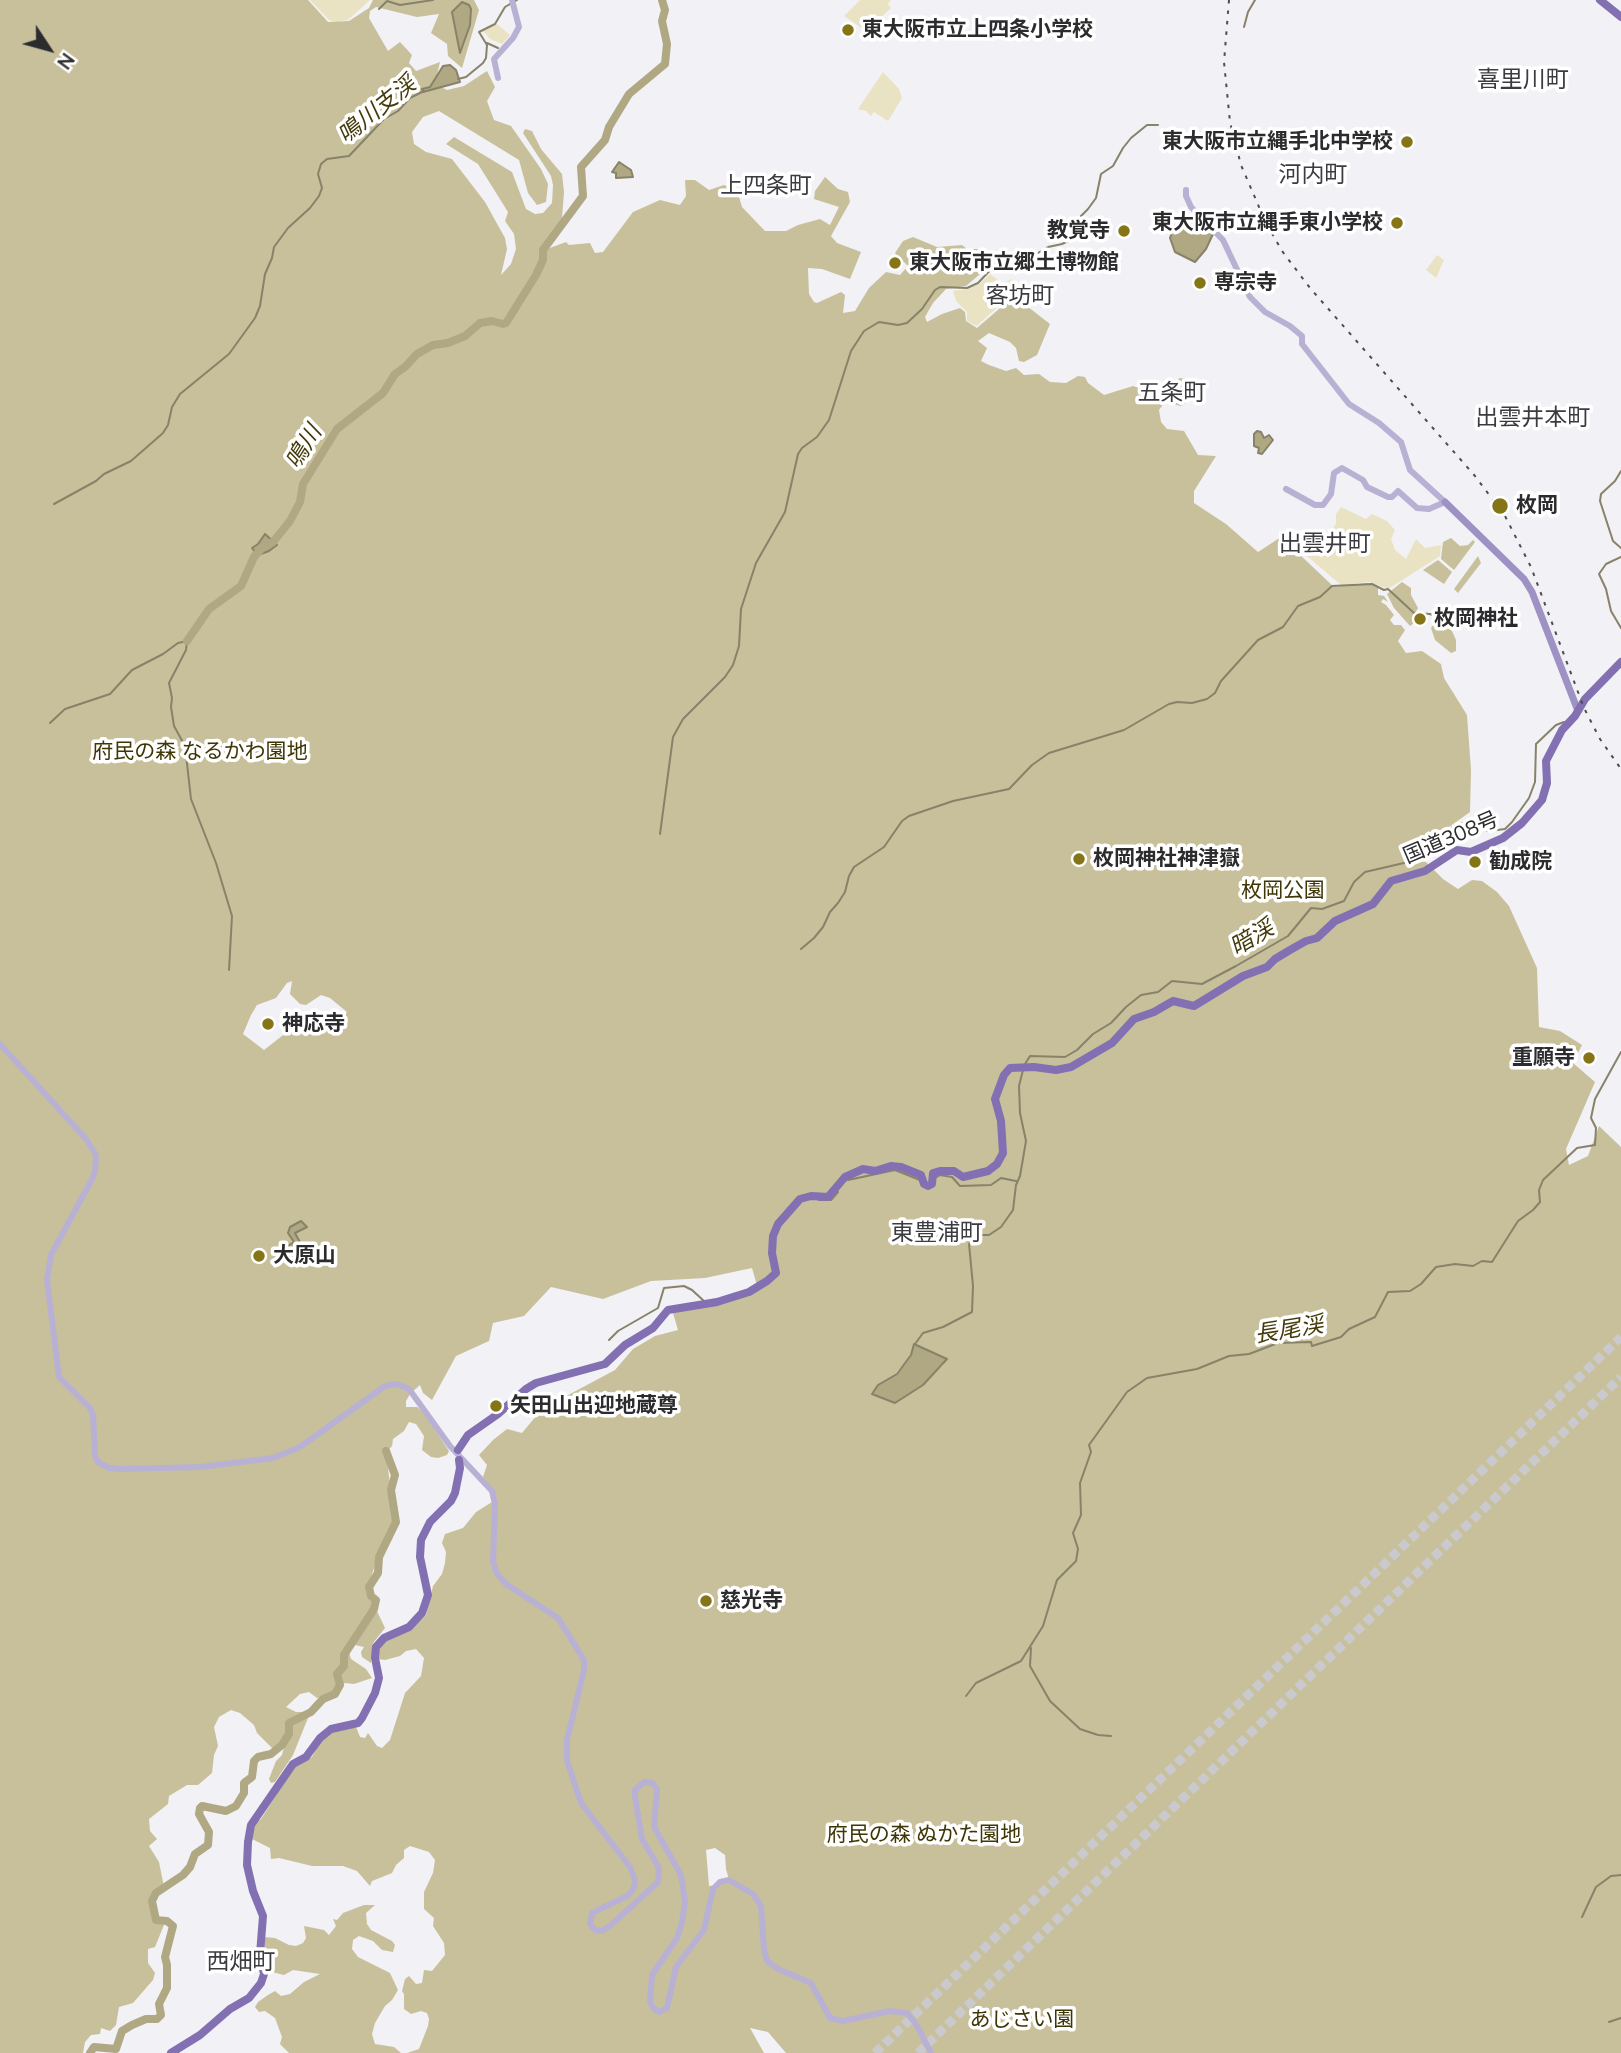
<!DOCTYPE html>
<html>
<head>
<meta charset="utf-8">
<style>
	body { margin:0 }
	#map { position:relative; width:1621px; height:2053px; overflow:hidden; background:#f2f1f6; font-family:Mulish,sans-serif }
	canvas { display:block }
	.north { position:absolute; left:14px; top:14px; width:70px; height:70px; -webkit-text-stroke:5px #fff; paint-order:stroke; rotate:126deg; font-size:19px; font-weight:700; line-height:28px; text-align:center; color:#2c2b2d }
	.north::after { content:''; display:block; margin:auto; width:24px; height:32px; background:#2c2b2d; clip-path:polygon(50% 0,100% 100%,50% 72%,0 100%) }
</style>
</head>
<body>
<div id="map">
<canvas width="1621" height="2053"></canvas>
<div class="north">N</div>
</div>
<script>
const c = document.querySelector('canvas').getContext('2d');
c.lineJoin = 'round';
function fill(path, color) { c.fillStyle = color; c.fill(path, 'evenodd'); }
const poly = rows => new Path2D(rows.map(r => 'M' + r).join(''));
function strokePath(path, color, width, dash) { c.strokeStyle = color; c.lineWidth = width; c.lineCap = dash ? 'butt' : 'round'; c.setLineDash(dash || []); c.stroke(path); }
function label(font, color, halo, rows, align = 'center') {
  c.font = font + ' Mulish,"Noto Sans JP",sans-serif'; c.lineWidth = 7; c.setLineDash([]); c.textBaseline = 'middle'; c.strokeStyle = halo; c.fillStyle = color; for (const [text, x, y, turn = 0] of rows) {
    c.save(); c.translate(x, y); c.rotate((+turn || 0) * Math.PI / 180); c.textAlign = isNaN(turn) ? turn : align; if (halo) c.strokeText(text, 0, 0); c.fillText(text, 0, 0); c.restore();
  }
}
const green = poly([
	[310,0,370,0,348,20,336,22,329,20],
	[860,0,891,0,888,4,891,8,866,31,844,16],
	[497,24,510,35,502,44,490,39,483,31],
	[883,72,899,89,902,98,888,121,874,112,871,116,866,111,858,109],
	[1437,255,1444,260,1436,278,1426,270],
	[990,274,1003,284,1011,279,1019,287,977,326,967,321,967,312,956,301,953,291,967,289,979,284],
	[1341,507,1366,519,1372,514,1387,521,1395,530,1391,539,1395,550,1406,559,1416,539,1425,548,1441,545,1440,556,1388,589,1369,582,1341,585,1301,551,1304,547,1318,547,1325,537,1330,535,1336,523,1336,514]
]);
const forest = poly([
	[0,0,308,0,328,22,349,21,369,8,373,0,474,0,479,10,462,68,448,56,447,44,431,33,439,14,417,17,376,7,370,11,369,18,388,51,400,42,412,55,409,63,416,71,440,62,435,84,447,90,464,86,487,71,495,87,487,101,494,120,511,126,541,169,548,184,546,202,537,205,528,193,519,160,439,111,423,117,412,132,414,144,426,152,452,159,485,202,505,238,507,249,501,275,511,264,516,249,514,234,505,221,508,212,478,164,446,144,454,137,512,172,526,209,535,214,543,213,552,203,553,185,551,176,523,133,525,129,532,131,541,149,562,174,564,192,562,218,539,252,566,242,569,245,590,243,595,253,603,252,633,212,660,200,680,205,686,196,685,180,695,180,709,190,724,185,737,190,742,207,765,231,786,231,798,225,820,219,830,225,839,207,814,199,815,191,825,177,838,189,848,192,850,202,831,236,837,243,861,252,850,279,822,269,808,268,809,294,814,302,817,303,841,292,845,295,843,313,855,311,869,288,886,272,900,275,908,266,895,253,903,241,913,237,937,247,962,245,967,249,979,249,993,257,994,262,966,286,946,289,933,303,925,317,927,322,942,314,960,308,965,312,966,321,977,328,1014,296,1050,324,1037,355,1024,362,1019,361,1016,348,1010,342,989,333,978,341,987,348,981,361,989,365,1006,371,1016,368,1024,375,1039,374,1050,382,1066,383,1078,376,1085,377,1088,383,1104,395,1133,386,1142,389,1153,398,1180,378,1192,380,1203,392,1201,398,1191,399,1181,406,1165,402,1159,410,1161,422,1167,429,1184,431,1198,455,1216,456,1194,491,1194,503,1226,524,1258,552,1281,537,1334,587,1368,583,1378,588,1378,595,1384,596,1388,602,1383,599,1381,602,1386,605,1394,615,1390,620,1394,625,1401,625,1405,630,1398,641,1406,653,1422,651,1441,664,1444,678,1467,715,1471,770,1470,812,1442,832,1423,859,1443,879,1458,889,1472,880,1482,881,1497,892,1509,906,1537,968,1539,1027,1560,1031,1582,1045,1573,1063,1595,1082,1566,1149,1569,1165,1588,1156,1599,1126,1621,1147,1621,2053,786,2053,768,2032,750,2028,764,2053,407,2053,419,2049,428,2026,429,2019,427,2013,421,2011,411,2014,404,2009,404,1994,402,1991,405,1979,409,1976,416,1984,422,1983,424,1970,432,1971,445,1955,444,1943,433,1926,434,1918,424,1909,424,1892,433,1873,435,1860,429,1852,410,1846,404,1850,404,1858,396,1865,392,1873,372,1881,370,1886,357,1871,343,1866,312,1866,279,1858,271,1859,270,1848,250,1838,256,1822,261,1819,294,1767,312,1757,321,1741,338,1728,356,1727,360,1737,365,1738,368,1733,377,1746,382,1748,390,1740,405,1693,421,1676,424,1658,416,1649,406,1651,400,1656,385,1660,378,1659,377,1651,382,1643,410,1630,426,1615,433,1586,442,1574,445,1563,446,1552,442,1543,445,1534,463,1528,476,1512,492,1502,494,1491,483,1477,487,1465,479,1455,493,1440,507,1429,522,1433,542,1409,615,1370,633,1349,655,1336,678,1330,673,1313,758,1289,752,1268,705,1278,651,1281,603,1299,551,1287,524,1316,493,1323,489,1341,456,1356,432,1400,423,1393,420,1385,410,1394,406,1401,406,1407,417,1407,424,1413,449,1451,447,1455,438,1458,431,1457,422,1450,424,1436,416,1424,409,1422,404,1431,393,1439,392,1446,386,1453,395,1523,385,1545,379,1553,367,1590,385,1628,373,1643,371,1663,362,1657,361,1652,364,1647,355,1645,353,1638,348,1648,351,1659,366,1669,372,1678,354,1684,345,1683,327,1696,317,1698,309,1692,300,1694,286,1707,296,1712,305,1712,308,1718,293,1755,275,1782,271,1783,269,1779,276,1761,282,1755,284,1747,278,1745,274,1750,257,1733,254,1725,240,1713,231,1710,219,1717,214,1727,218,1746,214,1755,212,1773,198,1785,187,1785,169,1796,168,1804,149,1819,150,1831,157,1839,149,1846,159,1862,164,1887,153,1893,150,1898,153,1918,164,1925,155,1947,148,1949,148,1963,155,1973,153,1980,133,2003,119,2007,116,2025,110,2031,101,2028,100,2034,91,2035,85,2042,83,2053,0,2053],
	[292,981,290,994,300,1004,306,1005,321,995,330,998,347,1012,338,1025,315,1009,312,1010,300,1025,287,1032,264,1050,243,1034,251,1015,257,1005,276,998,287,983],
	[915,1344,947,1359,942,1366,918,1388,893,1402,878,1395,909,1358],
	[715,1848,725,1855,726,1869,730,1883,709,1886,706,1850],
	[1451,538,1460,546,1468,545,1473,540,1475,542,1454,570,1441,559,1443,542],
	[1478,556,1481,563,1458,593,1454,589],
	[1438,560,1452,572,1444,584,1423,570],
	[1402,582,1411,588,1411,595,1418,608,1413,617,1414,623,1410,626,1394,608,1387,594],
	[1437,619,1448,622,1456,640,1456,651,1451,653,1435,640,1431,628],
	[364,1905,375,1905,366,1913,367,1924,371,1930,392,1941,395,1945,393,1952,382,1950,373,1941,359,1936,353,1940,352,1949,358,1957,390,1973,398,1990,392,2000,385,2006,375,2023,372,2034,375,2044,394,2047,401,2053,289,2053,280,2044,282,2037,275,2018,265,2011,259,2012,255,2007,258,2002,268,1995,275,1991,281,1996,290,1994,304,1982,320,1974,293,1970,284,1975,272,1972,265,1963,264,1937,275,1938,289,1945,296,1946,303,1943,306,1938,304,1926,324,1930,329,1935,336,1926,333,1919,337,1920,343,1913]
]);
const water = poly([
	[462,2,469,5,471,9,470,25,460,53,452,12,462,2],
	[450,65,456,70,460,82,423,92,422,89,430,87,443,66,450,65],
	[619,162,631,170,633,177,616,178,616,173,612,172,619,162],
	[1194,215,1213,234,1206,249,1195,262,1175,252,1170,238,1174,226,1194,215],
	[1257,431,1261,432,1264,438,1269,435,1273,440,1262,454,1258,453,1259,448,1254,446,1254,434,1257,431],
	[265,534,277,545,269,551,261,554,255,552,252,548,258,544,265,534],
	[301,1221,307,1227,295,1233,303,1248,296,1254,289,1251,289,1245,294,1242,288,1233,290,1227,301,1221],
	[914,1344,947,1359,923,1385,895,1403,872,1394,878,1385,897,1374,911,1355,914,1344]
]);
const stream = poly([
	[379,9,387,1,400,5,433,0],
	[1244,27,1248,12,1255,0],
	[487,43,498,48],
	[458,79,466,77,483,63,486,58,487,45,479,32,495,24,505,7,517,0],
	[1621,471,1615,481,1601,494,1600,501,1613,541,1621,548],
	[54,504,96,481,104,474,131,461,163,433,168,425,172,407,180,394,229,354,255,318,260,306,265,274,272,258,274,247,288,228,310,208,319,196,322,188,318,174,321,164,327,159,349,156,384,119,398,111,410,98,424,91],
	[1621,557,1606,564,1599,574,1606,589,1611,611,1621,628],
	[50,723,65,709,110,694,132,670,163,654,178,643,187,641,186,650,169,683,172,698,171,707,174,726,185,746,191,799,216,863,232,916,229,970],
	[660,834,673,737,683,719,725,677,733,665,739,646,741,609,756,563,785,512,798,454,802,448,817,437,829,420,851,351,864,331,879,322,898,325,907,323,922,309,935,290,940,287,967,288,978,283,997,263,1031,257,1048,247,1062,244,1081,235,1084,231,1080,217,1088,209,1096,198,1101,174,1113,166,1123,148,1131,138,1147,125,1158,125],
	[801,949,814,938,823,927,830,912,838,903,845,892,849,876,854,867,884,847,902,821,909,816,953,801,1009,789,1032,765,1049,753,1124,730,1169,704,1177,702,1192,703,1207,699,1215,693,1221,681,1258,640,1283,627,1298,606,1320,597,1332,586,1372,584,1384,590,1388,589,1414,613,1430,614,1448,621],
	[1025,1064,1030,1056,1065,1057,1077,1050,1093,1034,1111,1023,1126,1007,1141,995,1158,992,1172,981,1202,984,1236,966,1288,936,1311,908,1322,909,1344,901,1354,882,1365,872,1430,857,1447,831,1455,825,1462,823,1489,831,1505,829,1512,822,1529,798,1535,782,1536,744,1556,725,1564,722],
	[935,1178,940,1175,952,1177,960,1186,991,1185,1001,1178,1016,1181],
	[848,1180,895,1170,920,1180],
	[819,1200,831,1200,838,1192],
	[609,1340,618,1331,658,1308,664,1288,684,1286,692,1290,704,1301],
	[915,1344,923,1333,943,1327,972,1312,973,1286,969,1244,975,1235,989,1235,1001,1227,1013,1210,1016,1185,1020,1176,1026,1141,1020,1113,1019,1086,1023,1070],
	[1031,1648,1030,1666,1050,1701,1080,1729,1098,1735,1111,1736],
	[966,1696,976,1683,1021,1661,1043,1626,1057,1580,1076,1561,1078,1549,1073,1533,1081,1515,1080,1483,1091,1452,1089,1445,1127,1392,1147,1378,1197,1369,1229,1356,1249,1354,1278,1343,1311,1342,1312,1346,1341,1337,1349,1329,1375,1317,1388,1292,1410,1291,1421,1284,1436,1267,1455,1264,1473,1266,1482,1261,1492,1262,1518,1221,1533,1210,1540,1202,1539,1190,1543,1180,1577,1148,1595,1145,1596,1128,1591,1118,1595,1099,1621,1052],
	[1582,1917,1596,1887,1611,1876,1621,1875],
	[1609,2022,1621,2018]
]);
const river = poly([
	[187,641,209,609,241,586,254,557,264,546,273,542,290,521,300,502,303,484,337,429,383,393,395,374,405,367,417,354,433,345,448,343,465,336,480,323,492,321,503,324,506,323,536,275,543,260,543,250,583,196,581,167,605,140,609,127,629,94,665,64,667,44,662,21,665,10,662,0],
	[90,2053,94,2047,116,2049,122,2031,132,2025,146,2019,157,2019,161,2015,159,2004,167,1988,167,1965,165,1957,173,1926,167,1921,156,1920,152,1901,156,1893,183,1875,190,1867,195,1854,208,1845,209,1832,199,1814,200,1808,202,1806,226,1811,236,1806,244,1793,244,1783,252,1777,254,1761,258,1757,271,1754,282,1745,289,1734,289,1723,311,1712,323,1699,335,1694,340,1685,337,1674,344,1666,344,1655,374,1609,376,1600,371,1596,369,1587,378,1573,379,1557,396,1522,391,1490,395,1475,386,1451]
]);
const motorwayTunnel = poly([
	[875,2053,1621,1337],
	[918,2053,1621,1377]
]);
const tertiary = poly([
	[498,78,494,59,513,38,519,27,512,0],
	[1186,190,1186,196,1191,207,1223,240,1250,297,1265,312,1290,326,1302,336,1302,344,1349,404,1379,423,1401,442,1410,470,1445,502,1429,509,1417,508,1398,491,1392,497,1388,497,1367,487,1363,480,1342,468,1334,473,1331,494,1323,505,1315,505,1286,489],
	[0,1044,86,1139,96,1155,95,1171,92,1179,51,1255,47,1280,59,1377,90,1408,93,1415,95,1456,98,1462,109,1468,119,1469,200,1467,273,1458,300,1447,385,1386,397,1384,409,1389,450,1446,492,1491,495,1504,493,1562,497,1574,506,1584,558,1618,584,1660,584,1670,567,1740,567,1761,581,1803,630,1867,635,1880,634,1887,629,1895,592,1913,590,1924,595,1930,602,1931,610,1926,658,1882,659,1868,642,1839,635,1797,635,1790,644,1782,652,1783,657,1789,654,1827,681,1875,685,1902,682,1922,677,1938,652,1975,650,2001,653,2008,659,2012,667,2008,676,1967,704,1930,713,1889,720,1882,729,1880,753,1894,761,1906,764,1950,767,1961,778,1969,811,1983,830,2018,843,2021,890,2011,907,2013,916,2024,931,2053]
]);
const secondary = poly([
	[1445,502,1524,579,1532,592,1578,711]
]);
const trunk = poly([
	[1600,0,1621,17],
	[458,1450,468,1435,498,1414,526,1389,536,1383,605,1364,625,1345,653,1328,668,1310,717,1302,749,1292,767,1281,776,1273,772,1253,773,1236,778,1224,800,1199,811,1196,828,1197,845,1177,863,1169,875,1171,891,1166,901,1167,921,1175,924,1184,928,1186,932,1184,933,1173,940,1171,954,1171,963,1177,988,1171,997,1164,1003,1153,1001,1121,995,1099,1004,1075,1010,1068,1034,1067,1056,1070,1071,1067,1112,1043,1134,1019,1154,1012,1173,1001,1194,1006,1243,976,1267,967,1275,959,1290,950,1306,941,1317,938,1335,921,1373,904,1391,881,1425,871,1457,850,1471,852,1503,838,1522,823,1542,800,1547,783,1546,761,1562,730,1575,716,1585,699,1621,662],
	[171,2053,200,2035,230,2009,249,1998,261,1983,264,1974,260,1954,263,1916,253,1891,247,1865,248,1842,251,1825,293,1764,306,1757,320,1738,331,1729,358,1723,362,1718,375,1693,379,1678,375,1658,376,1647,384,1638,409,1627,422,1613,428,1595,420,1557,421,1540,430,1522,451,1501,455,1493,460,1468,459,1460]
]);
const rail = poly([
	[1229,0,1224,62,1230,122,1241,165,1265,221,1282,251,1310,288,1475,476,1505,516,1531,567,1584,708,1600,739,1621,769]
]);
const markers = [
	[848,30,7,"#867517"],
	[1407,142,7,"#867517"],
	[1397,223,7,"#867517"],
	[1124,231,7,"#867517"],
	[895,263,7,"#867517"],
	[1200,283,7,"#867517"],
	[1500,506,9,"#867517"],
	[1420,619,7,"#867517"],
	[1079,859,7,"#867517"],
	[1475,862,7,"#867517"],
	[268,1024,7,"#867517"],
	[1589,1058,7,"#867517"],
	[259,1256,7,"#867517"],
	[496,1406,7,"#867517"],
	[706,1601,7,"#867517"]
];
const poiNames = [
	["東大阪市立上四条小学校",862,30],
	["東大阪市立縄手北中学校",1393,142,"right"],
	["東大阪市立縄手東小学校",1383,223,"right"],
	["教覚寺",1110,231,"right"],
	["東大阪市立郷土博物館",909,263],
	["専宗寺",1214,283],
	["枚岡",1516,506],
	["枚岡神社",1434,619],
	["枚岡神社神津嶽",1093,859],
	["勧成院",1489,862],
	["神応寺",282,1024],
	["重願寺",1575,1058,"right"],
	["大原山",273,1256],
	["矢田山出迎地蔵尊",510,1406],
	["慈光寺",720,1601]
];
const parkNames = [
	["府民の森 なるかわ園地",200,752],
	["枚岡公園",1283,891],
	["府民の森 ぬかた園地",924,1835],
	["あじさい園",1022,2020]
];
const streetNames = [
	["国道308号",1451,838,-23]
];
const neighbourhoodNames = [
	["喜里川町",1523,80],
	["河内町",1313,175],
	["上四条町",766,186],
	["客坊町",1020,296],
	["五条町",1172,393],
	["出雲井本町",1533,418],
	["出雲井町",1325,544],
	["東豊浦町",937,1233],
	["西畑町",241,1962]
];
const waterNames = [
	["鳴川支渓",377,110,-39],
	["鳴川",304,447,-58],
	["暗渓",1252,938,-31],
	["長尾渓",1289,1330,-9]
];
fill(green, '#e9e3c4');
fill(forest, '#c7c09b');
fill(water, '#afa883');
strokePath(water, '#888269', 2);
strokePath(stream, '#888269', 2);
strokePath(river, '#afa883', 8);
strokePath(motorwayTunnel, '#cac9ce', 9, [9, 4.5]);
strokePath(tertiary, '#b9b1d4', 6);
strokePath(secondary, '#9e91c4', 7);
strokePath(trunk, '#8270b2', 8);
strokePath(rail, '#4d4c4f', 2, [3.5, 7]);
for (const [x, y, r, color] of markers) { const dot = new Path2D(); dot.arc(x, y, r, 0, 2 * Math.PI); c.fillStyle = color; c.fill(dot); strokePath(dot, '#fff', 2.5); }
label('bold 21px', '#2c2b2d', '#fff', poiNames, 'left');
label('21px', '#3f3605', '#fff', parkNames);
label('21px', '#2c2b2d', '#fff', streetNames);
label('23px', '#3c3b3f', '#fff', neighbourhoodNames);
label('italic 23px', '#443b0b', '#fff', waterNames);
</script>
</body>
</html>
